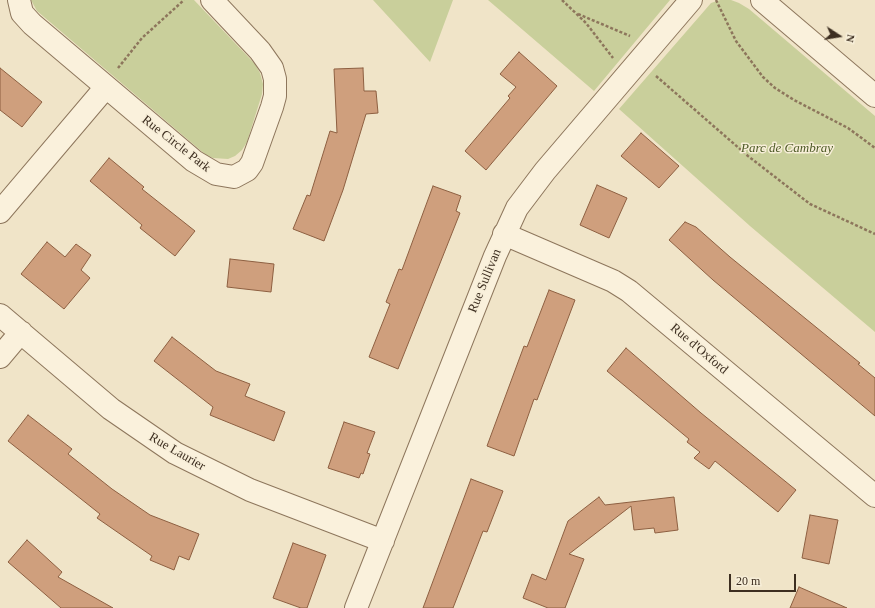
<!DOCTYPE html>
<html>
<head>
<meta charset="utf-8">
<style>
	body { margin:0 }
	#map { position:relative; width:875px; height:608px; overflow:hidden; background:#f0e4c8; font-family:Georgia,serif }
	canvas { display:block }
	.north { position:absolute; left:819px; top:16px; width:40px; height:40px; -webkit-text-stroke:3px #f7eed8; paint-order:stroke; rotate:102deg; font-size:11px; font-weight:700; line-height:16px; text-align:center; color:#3d2e20 }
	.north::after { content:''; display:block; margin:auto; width:14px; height:18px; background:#3d2e20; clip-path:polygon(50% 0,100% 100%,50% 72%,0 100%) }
	.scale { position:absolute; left:729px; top:574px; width:67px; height:18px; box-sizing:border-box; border:2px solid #3d2e20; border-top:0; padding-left:5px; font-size:12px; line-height:14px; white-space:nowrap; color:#3d2e20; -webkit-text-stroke:3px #f7eed8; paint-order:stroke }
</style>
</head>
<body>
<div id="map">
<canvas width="875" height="608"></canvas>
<div class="north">N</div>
<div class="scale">20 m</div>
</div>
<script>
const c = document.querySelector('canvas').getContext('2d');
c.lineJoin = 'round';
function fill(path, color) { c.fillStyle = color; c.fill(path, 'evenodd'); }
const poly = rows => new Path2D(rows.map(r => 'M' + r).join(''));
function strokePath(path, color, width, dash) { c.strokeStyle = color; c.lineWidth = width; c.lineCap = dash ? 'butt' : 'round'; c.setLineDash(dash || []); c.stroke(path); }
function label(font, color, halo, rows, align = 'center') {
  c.font = font + ' Georgia,serif'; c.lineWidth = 3; c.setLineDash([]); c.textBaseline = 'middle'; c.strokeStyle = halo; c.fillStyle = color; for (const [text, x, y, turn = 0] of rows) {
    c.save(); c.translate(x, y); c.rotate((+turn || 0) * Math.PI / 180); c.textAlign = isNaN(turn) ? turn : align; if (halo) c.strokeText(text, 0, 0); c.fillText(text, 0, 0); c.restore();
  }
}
const green = poly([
	[31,0,194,0,255,64,260,73,263,84,262,94,247,142,242,150,235,156,228,159,213,158,206,155,37,11],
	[373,0,453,0,430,62],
	[488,0,670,0,594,91],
	[720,0,731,0,739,3,749,9,875,116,875,332,750,226,619,109,705,10,711,3]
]);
const building = poly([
	[519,52,557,86,486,170,465,151,510,98,508,96,516,87,500,74,519,52],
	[0,68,42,102,22,127,0,110,0,68],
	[363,68,364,91,376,91,378,113,366,114,343,190,324,241,293,229,307,195,310,196,330,131,337,133,334,69,363,68],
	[641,133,679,166,659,188,621,156,641,133],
	[109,158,144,187,142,189,195,231,175,256,140,228,142,225,90,181,109,158],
	[597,185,627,198,609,238,580,225,597,185],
	[433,186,461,196,456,211,460,213,398,369,369,357,390,304,386,302,399,269,402,270,433,186],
	[685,222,696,227,730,257,860,363,858,364,875,378,875,416,713,280,669,240,685,222],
	[47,242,65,257,76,244,91,255,81,270,90,278,64,309,21,274,47,242],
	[230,259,274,264,271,292,227,287,230,259],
	[549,290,575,300,537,400,534,399,514,456,487,446,524,346,527,347,549,290],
	[172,337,216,371,250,384,245,396,285,412,274,441,210,415,213,407,154,361,172,337],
	[626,348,701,413,796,490,778,512,715,461,709,469,694,458,700,452,687,442,689,439,607,371,626,348],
	[28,415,72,449,68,454,112,489,150,515,199,534,189,560,179,556,174,570,150,560,152,556,97,518,100,514,8,441,28,415],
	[344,422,375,432,367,453,370,454,363,474,361,473,359,478,328,468,344,422],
	[471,479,503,491,487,532,483,531,453,608,423,608,471,479],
	[599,497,605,505,674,497,678,530,655,533,654,528,634,530,631,506,569,554,584,559,565,608,548,608,523,598,532,574,546,580,568,521,599,497],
	[810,515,838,520,829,564,802,558,810,515],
	[27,540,62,572,58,577,113,608,61,608,8,562,27,540],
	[293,543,326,555,307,608,301,608,273,598,293,543],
	[799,587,847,608,790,608,799,587]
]);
const path = poly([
	[562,0,586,23,613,58],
	[716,0,736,41,763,77,775,88,794,100,848,128,875,148],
	[578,14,630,36],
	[118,68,142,38,184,0],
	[656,76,748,156,810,204,875,234]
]);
const minor = poly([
	[19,0,22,13,32,24,194,161,216,174,234,177,247,170,252,163,272,107,275,96,275,79,272,68,260,51,212,0],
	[762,0,875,96],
	[0,212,106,87],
	[504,234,613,281,629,291,875,496],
	[0,315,111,409,175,453,250,490,383,541],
	[0,357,21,332],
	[356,608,495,256,517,208,545,171,691,0]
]);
const streetNames = [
	["Rue Circle Park",176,144,38],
	["Rue Sullivan",485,281,-68],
	["Rue d'Oxford",699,349,40],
	["Rue Laurier",177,452,30]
];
const parkNames = [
	["Parc de Cambray",787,149]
];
fill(green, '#c9cf9b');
fill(building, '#cf9f7d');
strokePath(building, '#8d5f41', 1);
strokePath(minor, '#8d765c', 24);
strokePath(path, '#8d765c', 2.5, [3, 2]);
strokePath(minor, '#faf1dc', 22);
label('13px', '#3d2e20', '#f7eed8', streetNames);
label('italic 13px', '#4d5a26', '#f7eed8', parkNames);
</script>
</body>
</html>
